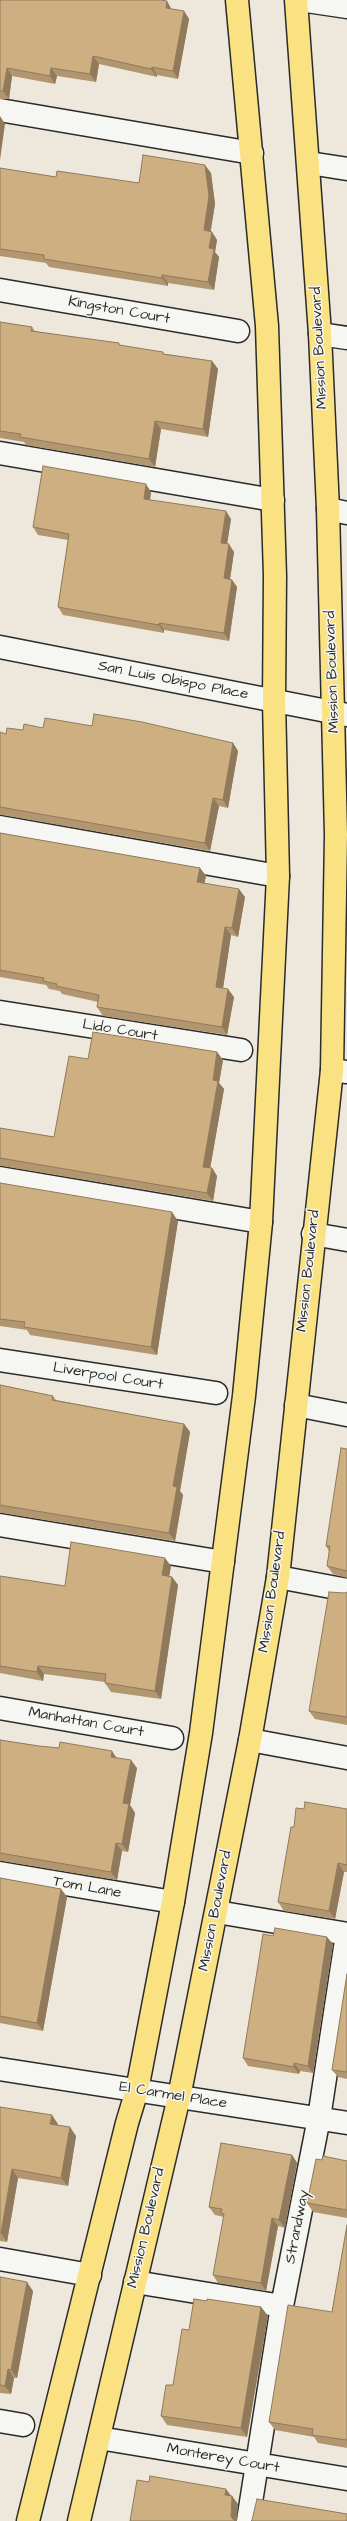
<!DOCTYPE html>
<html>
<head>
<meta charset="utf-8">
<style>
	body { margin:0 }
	canvas { display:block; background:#eee8dc }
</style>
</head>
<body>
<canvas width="347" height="2521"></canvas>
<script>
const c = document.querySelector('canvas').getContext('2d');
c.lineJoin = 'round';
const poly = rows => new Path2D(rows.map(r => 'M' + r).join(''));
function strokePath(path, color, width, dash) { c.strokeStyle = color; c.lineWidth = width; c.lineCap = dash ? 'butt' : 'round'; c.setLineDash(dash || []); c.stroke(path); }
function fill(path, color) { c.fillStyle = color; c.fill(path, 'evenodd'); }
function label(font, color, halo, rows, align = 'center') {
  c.font = font + ' "Architects Daughter",sans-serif'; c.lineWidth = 3; c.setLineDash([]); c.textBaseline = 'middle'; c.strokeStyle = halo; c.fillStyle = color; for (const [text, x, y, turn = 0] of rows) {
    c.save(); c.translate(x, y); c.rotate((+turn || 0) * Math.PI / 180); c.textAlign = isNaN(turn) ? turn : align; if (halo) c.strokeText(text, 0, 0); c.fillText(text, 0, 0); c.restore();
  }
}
const minor = poly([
	[300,0,347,7],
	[0,110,252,153],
	[309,163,347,169],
	[0,290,238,331],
	[320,334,347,338],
	[0,453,273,500],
	[328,509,347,513],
	[0,647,347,715],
	[0,827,278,876],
	[0,1012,241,1050],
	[332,1070,347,1072],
	[0,1178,261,1222],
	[313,1234,347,1240],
	[0,1360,216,1393],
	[296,1405,347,1415],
	[0,1525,223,1562],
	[278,1577,347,1590],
	[0,1708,172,1738],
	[250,1740,347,1758],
	[0,1873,173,1902],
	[217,1912,347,1934],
	[0,2069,347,2123],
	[0,2259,90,2275],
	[135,2282,282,2306],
	[0,2421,23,2425],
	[99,2438,347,2479],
	[248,2521,282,2306,319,2118,347,1934]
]);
const major = poly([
	[28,2521,127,2123,137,2090,173,1902,201,1733,244,1396,261,1222,278,876,274,701,275,576,267,326,237,0],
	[79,2521,179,2097,250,1740,278,1577,332,1070,336,835,328,509,320,334,296,0]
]);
const wall = poly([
	[0,0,172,9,184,11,189,19,178,79,157,75,157,77,99,64,96,82,57,76,55,84,12,76,9,99,0,99],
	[0,168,56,177,139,183,211,173,215,204,211,231,217,240,215,252,219,257,214,290,168,283,168,286,49,267,46,263,0,256],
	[0,322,32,327,35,331,121,345,165,354,212,361,218,369,208,437,161,429,155,467,26,445,24,442,0,438],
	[151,492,150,500,231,519,227,544,234,552,230,579,232,580,237,587,229,641,164,630,164,633,63,615,58,607,68,540,38,535,33,527],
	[92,726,233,743,238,751,228,808,219,806,210,851,2,815,0,815,0,733,6,734,23,730,43,728],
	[0,833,200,868,206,876,204,883,245,897,238,937,231,935,223,988,234,997,227,1035,103,1016,97,1007,98,1002,62,994,60,991,49,989,46,985,0,977],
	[217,1052,223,1060,219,1083,224,1089,210,1168,212,1168,217,1176,213,1201,2,1166,0,1166,0,1128,54,1137,88,1059],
	[0,1183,178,1221,157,1355,30,1335,27,1330,0,1326],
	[0,1385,53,1396,56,1400,184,1424,190,1432,180,1491,183,1495,175,1541,2,1513,0,1513],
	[347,1449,347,1578,333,1574,327,1566,329,1551,326,1546],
	[171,1566,169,1576,172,1577,178,1585,161,1699,111,1692,105,1683,105,1682,44,1674,43,1681,0,1673,0,1576,65,1586],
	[347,1592,347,1725,315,1719,309,1711,345,1593],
	[0,1740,39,1746,116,1757,137,1768,130,1805,135,1813,128,1852,122,1851,117,1880,2,1861,0,1861],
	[304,1809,347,1809,347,1872,344,1872,335,1919,284,1911,278,1902,294,1827],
	[0,1878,61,1889,67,1897,43,2031,0,2023],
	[333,1944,313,2073,300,2071,299,2074,248,2066,243,2058],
	[347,1974,347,2079,338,2077,332,2070],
	[0,2107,58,2124,57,2125,76,2136,68,2186,18,2178,7,2242,0,2241],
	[292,2155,297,2163,285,2228,278,2226,266,2291,218,2283,213,2275,224,2217,215,2215,209,2207],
	[322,2160,347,2161,347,2218,313,2212,307,2203],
	[347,2225,347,2448,318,2443,314,2437,275,2430,269,2422,332,2312],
	[0,2277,33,2291,17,2378,14,2378,11,2394,0,2393],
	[207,2301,261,2307,268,2316,247,2437,167,2425,161,2416,173,2385,189,2330]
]);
const shadedWall = poly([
	[167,1,172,10,166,8],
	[184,11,189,19,178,79,173,71],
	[93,56,99,64,96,82,90,74],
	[152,67,157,75,157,77,151,69],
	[7,68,12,76,9,99,3,91],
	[51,68,57,76,55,84,50,76],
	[0,116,5,124,0,160],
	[205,165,211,173,215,204,209,238,204,230],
	[212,232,217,240,215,252,219,257,214,290,208,282,209,248],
	[162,275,168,283,168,286,162,278],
	[212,361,218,369,208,437,203,429],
	[155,421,161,429,155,467,149,459],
	[146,484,151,492,149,506,144,499],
	[226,511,231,519,226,551,221,543],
	[229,544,234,552,229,586,224,578],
	[232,580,237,587,229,641,224,633],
	[159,623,164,630,164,633,159,625],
	[233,743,238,751,228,808,223,800],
	[213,798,219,806,210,851,205,843],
	[200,868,206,876,203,890,197,882],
	[239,889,245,897,238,937,232,928],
	[225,927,231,935,222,995,216,987],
	[228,989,234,997,227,1035,222,1027],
	[217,1052,223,1060,219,1083,224,1089,209,1175,203,1167,213,1080],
	[212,1168,217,1176,213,1201,207,1193],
	[172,1212,178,1221,157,1355,151,1347],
	[184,1424,190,1432,180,1491,183,1495,175,1541,169,1533,173,1486],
	[165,1558,171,1566,168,1584,162,1575],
	[172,1577,178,1585,161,1699,155,1691],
	[38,1666,44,1674,43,1681,37,1672],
	[112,1751,118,1760,111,1757],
	[131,1760,137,1768,130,1805,135,1813,128,1852,122,1844,123,1803],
	[116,1843,122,1851,117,1880,111,1872],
	[338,1863,344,1872,335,1919,329,1911],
	[61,1889,67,1897,43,2031,37,2023],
	[327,1937,333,1944,313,2073,308,2066],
	[294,2063,300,2071,299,2074,294,2067],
	[52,2115,58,2124,56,2132,50,2124],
	[70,2127,76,2136,68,2186,61,2178],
	[292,2155,297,2163,285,2228,279,2220],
	[12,2169,18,2178,7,2242,1,2233],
	[272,2218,278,2226,266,2291,261,2283],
	[27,2282,33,2291,17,2378,11,2370],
	[261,2307,268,2316,247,2437,241,2428],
	[8,2369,14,2378,11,2394,5,2386],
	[226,2489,232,2497,225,2495],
	[232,2496,238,2504,237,2521,233,2521,231,2517]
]);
const building = poly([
	[0,0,160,0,167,1,166,8,184,11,173,71,152,67,151,69,93,56,90,74,51,68,50,76,7,68,3,91,0,91,0,0],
	[143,155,205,165,209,196,204,230,212,232,209,248,214,249,208,282,162,275,162,278,44,259,44,255,0,249,0,168,56,177,57,171,139,183,143,155],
	[0,322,32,327,31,331,119,343,119,345,163,352,163,354,212,361,203,429,155,421,149,459,20,437,21,434,0,431,0,322],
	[43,466,146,484,144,499,226,511,221,543,229,544,224,578,232,580,224,633,159,623,159,625,58,607,69,534,33,527,43,466],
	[94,714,142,722,233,743,223,800,213,798,205,843,0,807,0,732,6,734,7,728,23,730,24,724,43,728,45,718,92,726,94,714],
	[0,833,200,868,197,882,239,889,232,928,225,927,216,987,228,989,222,1027,97,1007,99,995,56,986,57,984,43,981,44,978,0,970,0,833],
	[93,1032,217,1052,213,1080,218,1081,203,1167,212,1168,207,1193,0,1158,0,1128,54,1137,69,1056,88,1059,93,1032],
	[0,1183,172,1212,151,1347,24,1327,25,1322,0,1319,0,1183],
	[0,1385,53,1396,52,1400,184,1424,173,1486,177,1487,169,1533,0,1505,0,1385],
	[341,1448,347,1449,347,1571,327,1566,330,1546,326,1546,341,1448],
	[71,1542,165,1558,162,1575,172,1577,155,1691,105,1683,106,1674,38,1666,37,1672,0,1666,0,1576,65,1586,71,1542],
	[329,1592,345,1593,347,1592,347,1717,309,1711,329,1592],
	[0,1740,39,1746,59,1748,60,1742,112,1751,111,1757,131,1760,123,1803,129,1804,122,1844,116,1843,111,1872,0,1853,0,1740],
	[305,1802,347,1809,347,1865,338,1863,329,1911,278,1902,291,1827,294,1827,296,1808,304,1809,305,1802],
	[0,1878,61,1889,37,2023,0,2016,0,1878],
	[275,1928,327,1937,308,2066,294,2063,294,2067,243,2058,263,1934,273,1936,275,1928],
	[347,1974,347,2072,332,2070,347,1974],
	[0,2107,52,2115,50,2124,70,2127,61,2178,12,2169,1,2233,0,2233,0,2107],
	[221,2143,292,2155,279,2220,272,2218,261,2283,213,2275,224,2214,221,2213,222,2209,209,2207,221,2143],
	[323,2156,347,2161,347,2210,307,2203,316,2159,322,2160,323,2156],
	[347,2225,347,2440,312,2435,313,2429,269,2422,288,2305,332,2312,347,2225],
	[0,2277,27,2282,11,2370,8,2369,5,2386,0,2385,0,2277],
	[194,2299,207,2301,207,2299,261,2307,241,2428,161,2416,166,2385,173,2385,182,2329,189,2330,194,2299],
	[150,2476,226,2489,225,2495,232,2496,231,2517,235,2521,130,2521,137,2480,149,2482,150,2476],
	[257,2499,347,2514,347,2521,251,2521,252,2520,257,2499]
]);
const streetNames = [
	["Kingston Court",119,311,10],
	["Mission Boulevard",320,348,-93],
	["Mission Boulevard",333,672,-92],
	["San Luis Obispo Place",173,681,11],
	["Lido Court",120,1031,9],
	["Mission Boulevard",309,1271,-84],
	["Liverpool Court",108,1377,9],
	["Mission Boulevard",273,1592,-82],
	["Manhattan Court",86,1723,10],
	["Tom Lane",87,1888,10],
	["Mission Boulevard",216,1911,-79],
	["El Carmel Place",173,2096,9],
	["Strandway",298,2227,-79],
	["Mission Boulevard",147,2228,-77],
	["Monterey Court",223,2459,10]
];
strokePath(minor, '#2b2b2b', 25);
strokePath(major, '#2b2b2b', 25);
strokePath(minor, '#f6f6f2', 22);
strokePath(major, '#fae181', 22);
fill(wall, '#b19670');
fill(shadedWall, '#907a5b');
fill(building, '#ceaf82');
strokePath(building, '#907a5b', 1);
label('15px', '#2b2b2b', '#f6f6f2', streetNames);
</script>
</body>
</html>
